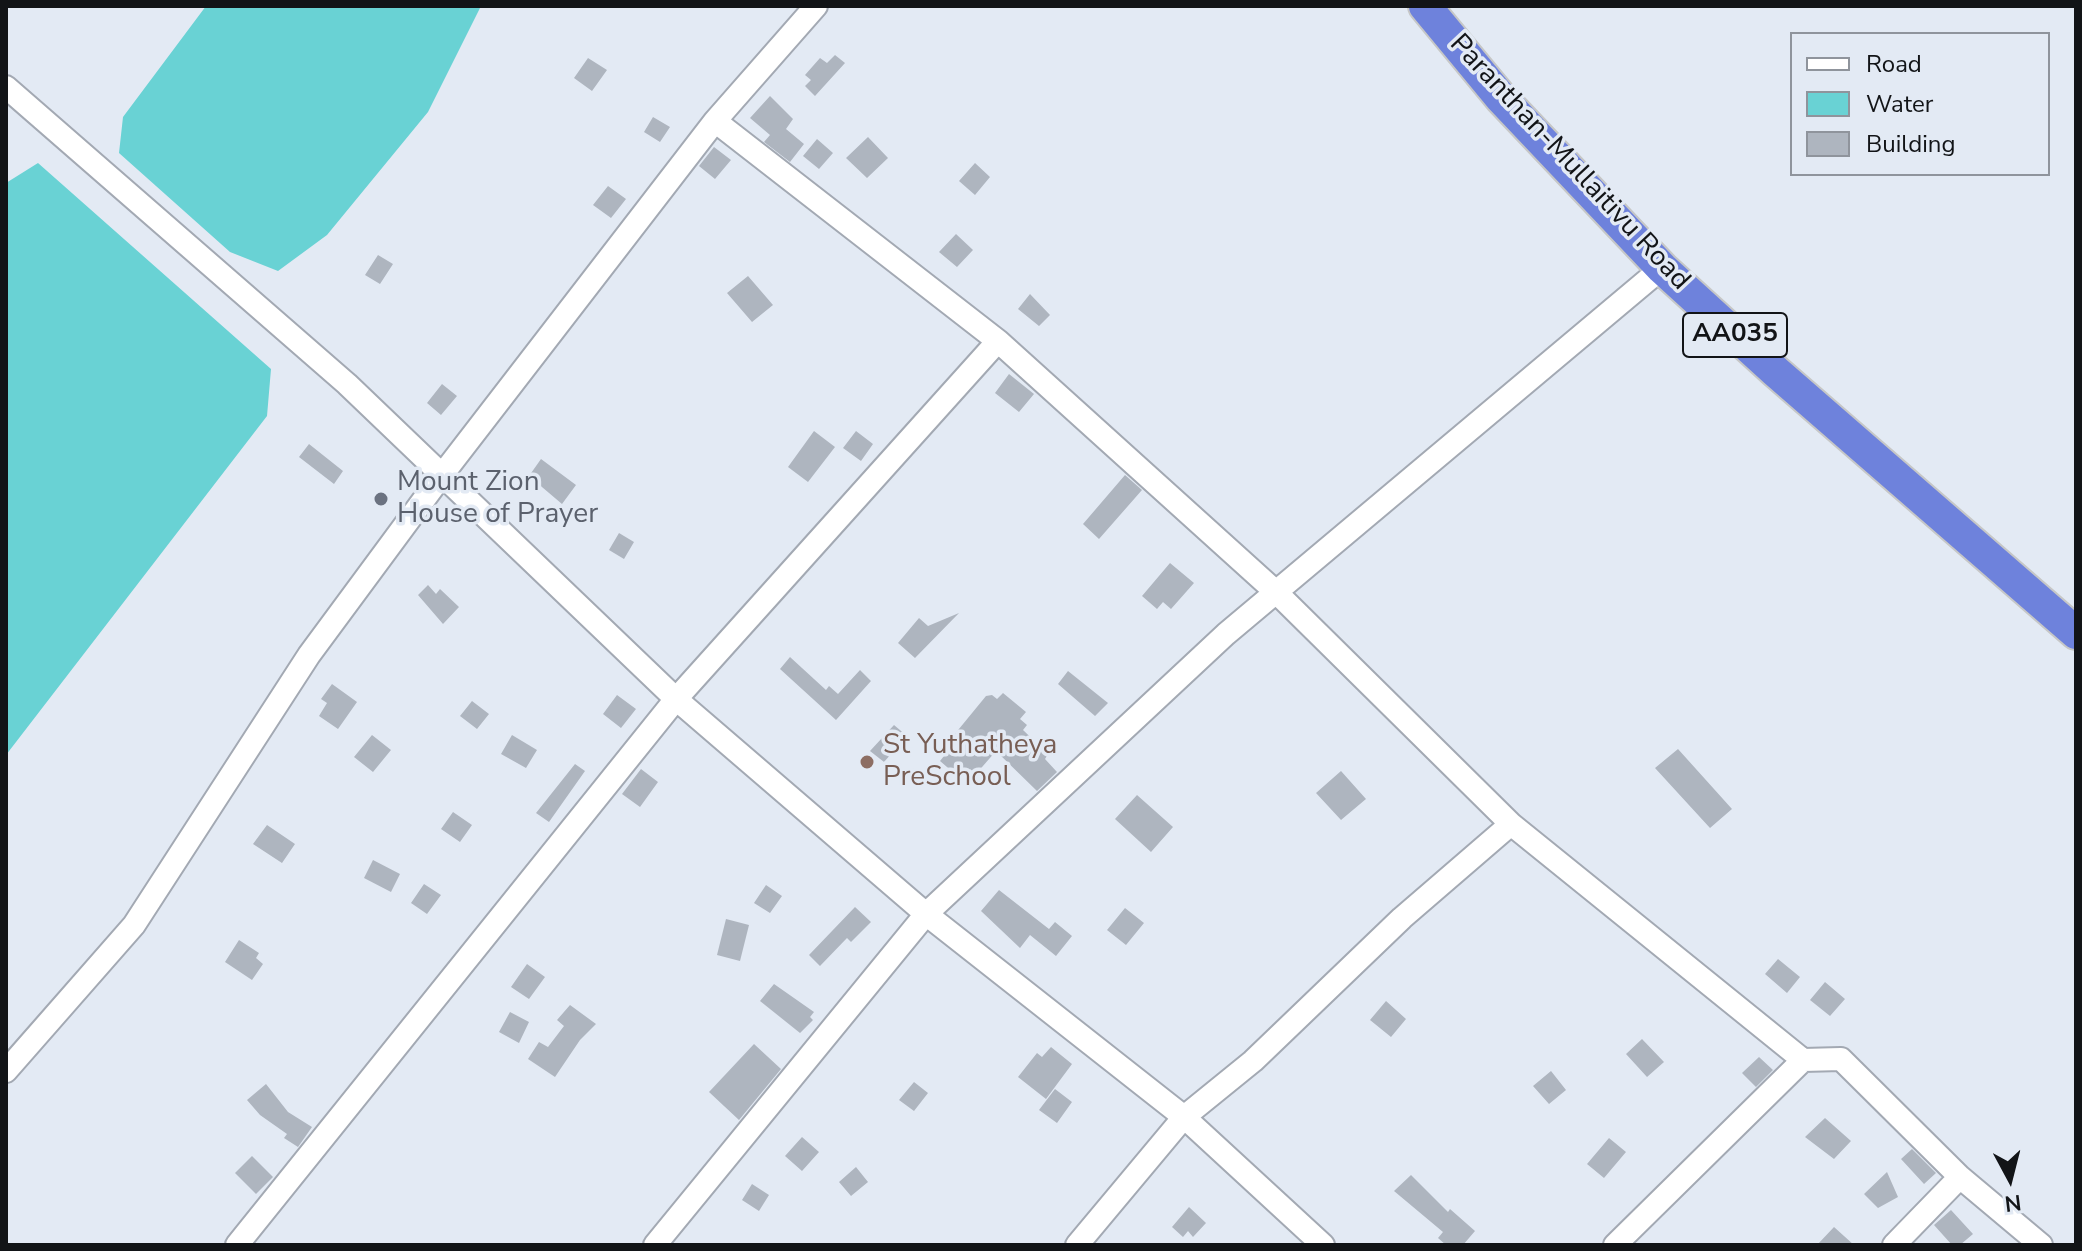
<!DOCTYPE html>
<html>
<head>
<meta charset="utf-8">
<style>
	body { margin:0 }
	#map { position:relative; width:2082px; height:1251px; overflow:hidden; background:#e3eaf4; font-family:"Nunito Sans",sans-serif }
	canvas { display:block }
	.frame { position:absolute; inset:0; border:8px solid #121417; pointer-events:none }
	.legend { position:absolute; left:1790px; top:32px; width:260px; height:144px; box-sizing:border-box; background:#e3eaf4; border:2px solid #8f949c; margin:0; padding:10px 14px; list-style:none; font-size:24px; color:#121417 }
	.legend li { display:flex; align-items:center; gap:16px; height:40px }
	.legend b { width:40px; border:2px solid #8f949c }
	.north { position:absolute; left:1970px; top:1139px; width:80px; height:80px; -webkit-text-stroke:6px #e3eaf4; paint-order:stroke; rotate:173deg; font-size:22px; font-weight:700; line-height:32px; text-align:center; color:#121417 }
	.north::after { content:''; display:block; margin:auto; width:28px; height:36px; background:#121417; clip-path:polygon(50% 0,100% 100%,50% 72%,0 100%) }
</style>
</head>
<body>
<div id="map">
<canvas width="2082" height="1251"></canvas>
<div class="frame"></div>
<ul class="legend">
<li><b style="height:10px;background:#fff"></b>Road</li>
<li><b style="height:22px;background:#69d2d4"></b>Water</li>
<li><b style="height:22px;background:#aeb5bf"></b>Building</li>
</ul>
<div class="north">N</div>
</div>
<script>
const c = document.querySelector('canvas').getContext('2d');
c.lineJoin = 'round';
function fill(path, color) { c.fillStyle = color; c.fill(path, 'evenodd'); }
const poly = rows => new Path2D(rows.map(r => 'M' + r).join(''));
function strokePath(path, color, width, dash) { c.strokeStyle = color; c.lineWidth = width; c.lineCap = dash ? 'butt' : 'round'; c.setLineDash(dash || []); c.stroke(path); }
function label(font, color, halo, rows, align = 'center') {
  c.font = font + ' "Nunito Sans",sans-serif'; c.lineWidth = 7; c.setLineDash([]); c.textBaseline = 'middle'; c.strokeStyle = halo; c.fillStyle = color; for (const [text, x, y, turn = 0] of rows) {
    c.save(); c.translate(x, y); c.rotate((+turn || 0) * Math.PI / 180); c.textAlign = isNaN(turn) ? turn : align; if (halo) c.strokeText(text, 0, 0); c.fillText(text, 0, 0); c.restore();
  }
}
const water = poly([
	[206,6,481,6,428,112,327,235,278,271,230,252,119,153,123,117],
	[38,163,271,369,267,416,6,755,6,183]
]);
const building = poly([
	[835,55,845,63,815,96,805,86,811,80,805,75,820,58,827,63],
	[588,58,607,70,592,91,574,78],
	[770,96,793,119,786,129,804,144,790,162,764,142,770,135,750,118],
	[653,117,670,127,660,142,644,132],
	[868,137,888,158,867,178,846,158],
	[817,139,833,153,819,169,803,156],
	[714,147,731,160,715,179,699,166],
	[975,163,990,177,975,195,959,181],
	[608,186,626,199,611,218,593,205],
	[956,234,973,250,957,267,939,252],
	[378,255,393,264,380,284,365,275],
	[748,276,773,305,752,322,727,293],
	[1030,294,1050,315,1039,326,1018,309],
	[1009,374,1034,394,1019,412,995,393],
	[442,384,457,396,441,415,427,403],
	[814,431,835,447,808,482,788,467],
	[856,431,873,444,861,461,843,448],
	[309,444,343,471,334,484,299,457],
	[541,459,576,485,562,504,529,476],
	[1125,475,1142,490,1099,539,1083,524],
	[619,533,634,542,624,559,609,550],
	[1170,563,1194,583,1171,609,1163,602,1157,609,1142,596],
	[428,585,436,594,440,589,459,607,443,624,418,595],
	[959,613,915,658,898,643,919,618,928,626],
	[790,657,826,690,829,686,838,694,860,670,871,681,836,720,780,669],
	[1068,671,1108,703,1095,716,1058,684],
	[332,684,357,702,338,729,319,716,327,703,321,699],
	[1003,693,1026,712,1020,719,1027,725,1023,730,1048,754,1045,759,1057,772,1037,791,996,751,976,774,970,769,961,779,940,761,948,751,945,746,986,696,992,695,997,699],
	[617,695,636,709,621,728,603,714],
	[472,701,489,714,477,729,460,716],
	[894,725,907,736,884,762,870,751],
	[372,735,391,750,373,772,354,757],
	[512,735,537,750,526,768,501,754],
	[1678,749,1732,809,1710,828,1655,768],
	[575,764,585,771,549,822,536,813],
	[641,769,658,782,640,807,622,794],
	[1341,771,1366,799,1341,820,1316,793],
	[1137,795,1173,827,1151,852,1115,819],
	[453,812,472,825,460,842,441,829],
	[267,825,295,844,282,863,253,844],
	[373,860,400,874,391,892,364,878],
	[424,884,441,895,427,914,411,903],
	[766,885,782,896,770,913,754,903],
	[999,890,1049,929,1055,922,1072,936,1056,956,1030,935,1020,948,981,911],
	[855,907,871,922,851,942,847,938,820,966,809,955],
	[1125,908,1144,923,1126,945,1107,930],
	[726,919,749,925,740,961,717,955],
	[239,940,259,953,256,958,263,964,252,980,225,962],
	[1778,959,1800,977,1787,993,1765,974],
	[527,964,545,977,529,999,511,987],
	[1825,982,1845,999,1830,1016,1810,1000],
	[774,984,814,1012,810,1017,813,1020,800,1033,760,1001],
	[1386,1001,1406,1019,1391,1037,1370,1020],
	[570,1005,596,1024,580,1040,555,1077,528,1059,539,1042,548,1047,564,1026,557,1020],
	[510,1012,529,1022,519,1043,499,1032],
	[1642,1039,1664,1062,1647,1077,1626,1054],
	[754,1044,781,1069,739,1120,709,1092],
	[1051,1047,1072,1064,1046,1099,1018,1077,1037,1053,1042,1057],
	[1759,1057,1773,1070,1756,1087,1742,1073],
	[1551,1071,1566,1090,1549,1104,1533,1086],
	[914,1082,928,1093,914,1111,899,1100],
	[266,1084,288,1112,312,1127,298,1147,284,1138,287,1134,260,1115,247,1100],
	[1055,1089,1072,1102,1057,1123,1039,1110],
	[1825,1118,1851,1141,1834,1159,1805,1137],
	[802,1137,819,1152,802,1171,785,1156],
	[1609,1138,1626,1152,1604,1178,1587,1164],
	[1912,1149,1936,1173,1924,1184,1901,1159],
	[252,1156,273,1177,256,1194,235,1173],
	[856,1167,868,1182,851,1196,839,1182],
	[1887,1172,1898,1197,1878,1208,1864,1194],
	[1411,1175,1448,1212,1450,1209,1475,1231,1463,1245,1446,1245,1438,1238,1443,1232,1394,1191],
	[752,1184,769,1195,759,1211,742,1200],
	[1189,1207,1206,1223,1193,1237,1188,1231,1183,1237,1172,1227],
	[1951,1210,1973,1234,1960,1245,1952,1245,1934,1225],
	[1834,1227,1854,1245,1817,1245]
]);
const minor = poly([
	[6,87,347,384,676,699,926,914,1184,1117,1323,1245],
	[715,121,998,341,1277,593,1511,824],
	[6,1071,134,925,309,655,442,475,715,121,816,6],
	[237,1245,676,699,998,341],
	[655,1245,926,914,1226,634,1662,268],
	[1077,1245,1184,1117,1253,1061,1402,918,1511,824,1803,1060,1841,1059,1960,1177,2041,1245],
	[1615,1245,1803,1060],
	[1894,1245,1960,1177]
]);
const highway = poly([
	[1425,6,1501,98,1662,268,1775,371,2076,633]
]);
const markers = [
	[381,499,8,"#6b7280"],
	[867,762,8,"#8d6e63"]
];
const shields = [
	[1735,335,104]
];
const shieldNames = [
	["AA035",1735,335]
];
const streetNames = [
	["Paranthan-Mullaitivu Road",1569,163,47]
];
const worshipNames = [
	["Mount Zion",397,483],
	["House of Prayer",397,515]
];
const educationNames = [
	["St Yuthatheya",883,746],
	["PreSchool",883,778]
];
fill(water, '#69d2d4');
fill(building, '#aeb5bf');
strokePath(minor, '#a3a9b3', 26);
strokePath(highway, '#c6c7c7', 36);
strokePath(minor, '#fff', 22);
strokePath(highway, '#6e82dc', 32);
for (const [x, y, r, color] of markers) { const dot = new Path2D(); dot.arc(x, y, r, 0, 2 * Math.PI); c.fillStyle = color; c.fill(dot); strokePath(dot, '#e3eaf4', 3); }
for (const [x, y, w] of shields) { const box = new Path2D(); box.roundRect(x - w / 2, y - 22, w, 44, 6); c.fillStyle = '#e3eaf4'; c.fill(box); strokePath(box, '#121417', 2); }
label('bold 26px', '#121417', null, shieldNames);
label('28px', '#121417', '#e3eaf4', streetNames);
label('28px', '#5b616d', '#e3eaf4', worshipNames, 'left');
label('28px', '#785e54', '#e3eaf4', educationNames, 'left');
</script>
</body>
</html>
